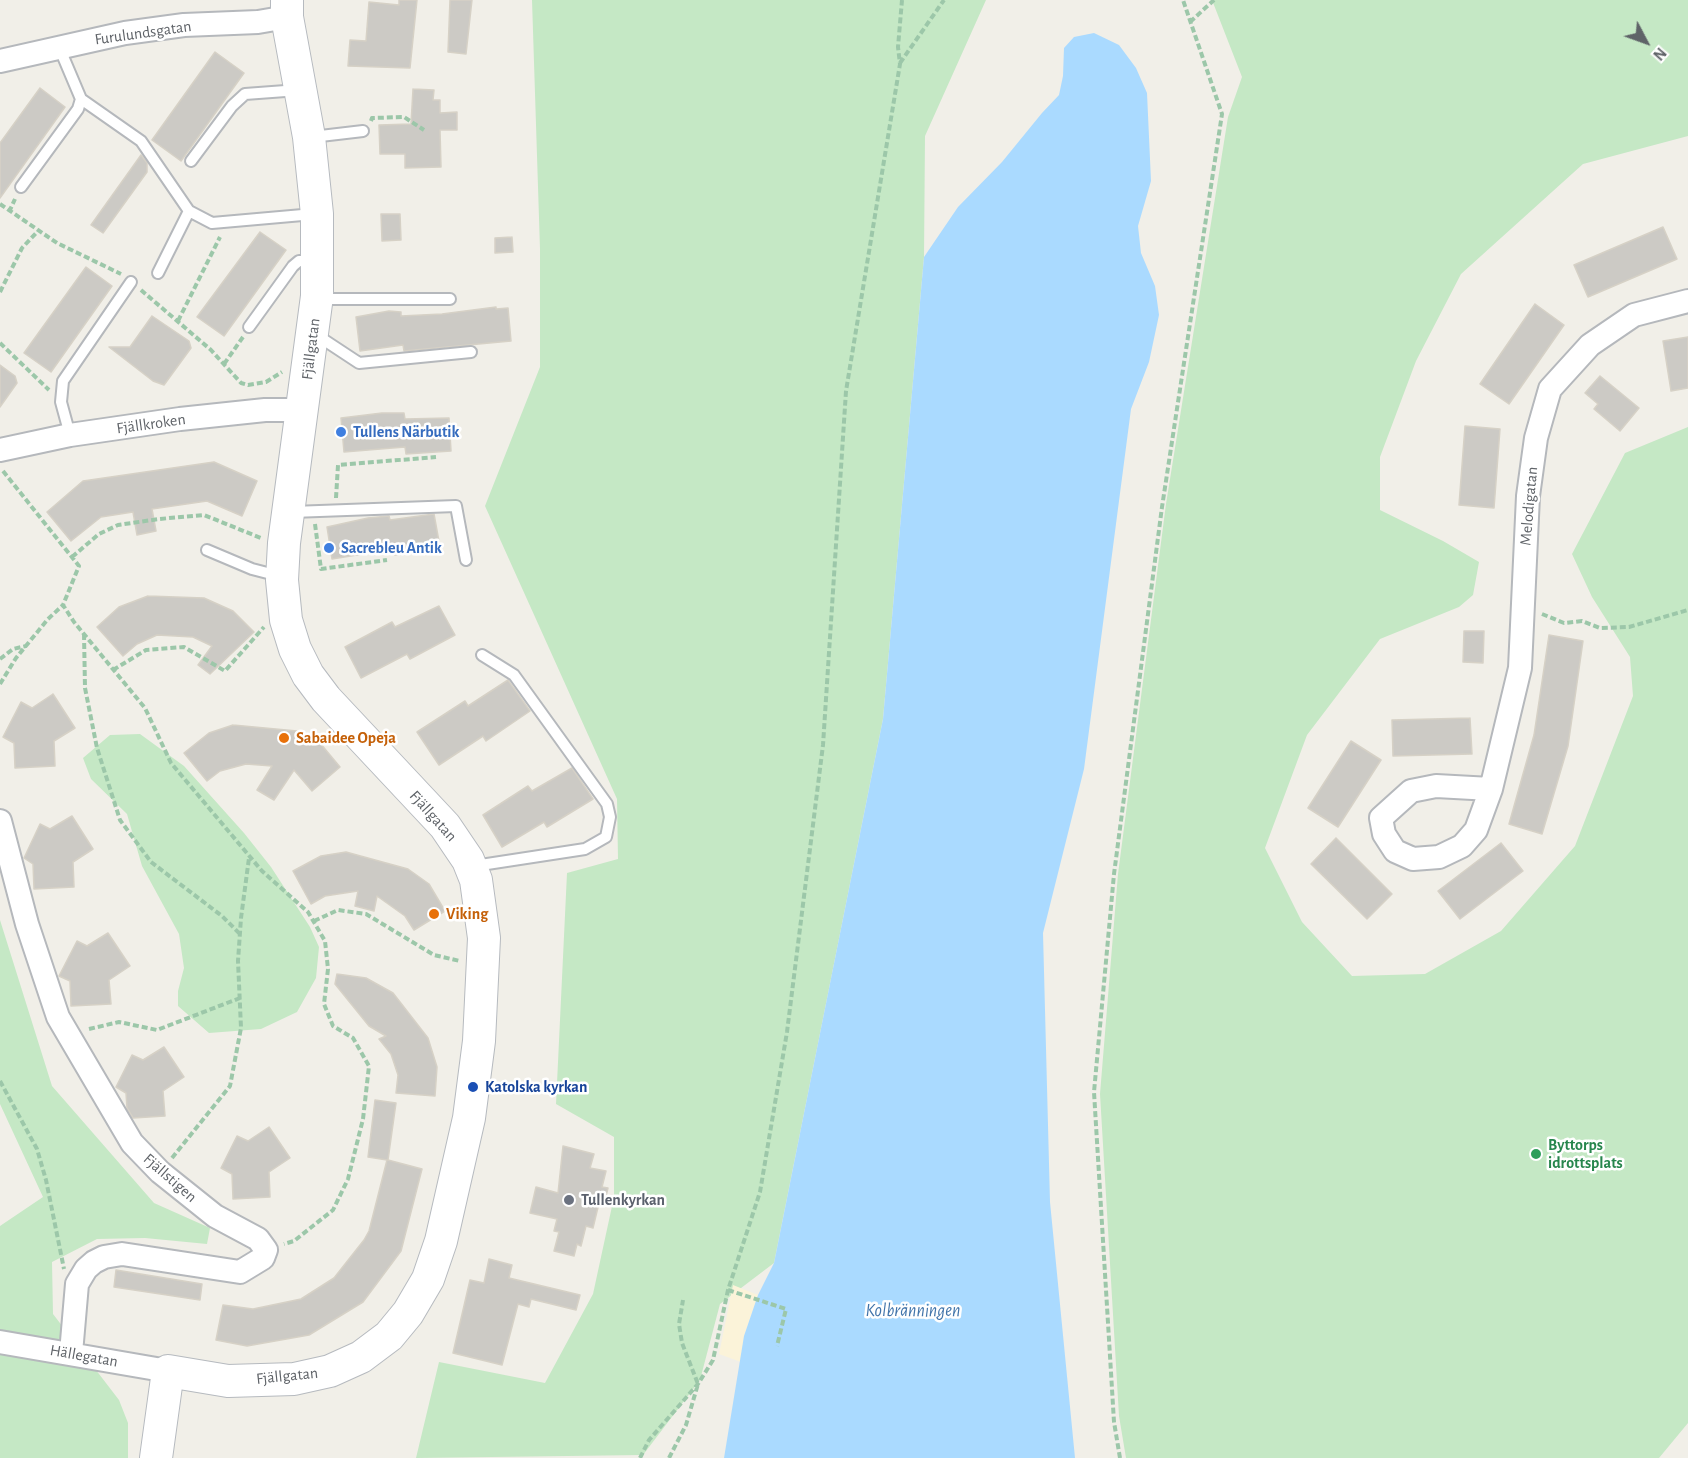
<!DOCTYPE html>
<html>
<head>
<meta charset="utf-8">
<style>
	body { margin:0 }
	#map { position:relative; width:1688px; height:1458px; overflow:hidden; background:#f1efe8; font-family:"Alegreya Sans",sans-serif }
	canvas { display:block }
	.north { position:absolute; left:1616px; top:12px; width:60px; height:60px; -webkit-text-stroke:4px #fff; paint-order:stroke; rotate:131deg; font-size:16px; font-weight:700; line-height:24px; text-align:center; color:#5f6368 }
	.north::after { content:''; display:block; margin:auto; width:21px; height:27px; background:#5f6368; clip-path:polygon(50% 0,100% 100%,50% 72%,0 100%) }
</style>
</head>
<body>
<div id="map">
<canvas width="1688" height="1458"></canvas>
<div class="north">N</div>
</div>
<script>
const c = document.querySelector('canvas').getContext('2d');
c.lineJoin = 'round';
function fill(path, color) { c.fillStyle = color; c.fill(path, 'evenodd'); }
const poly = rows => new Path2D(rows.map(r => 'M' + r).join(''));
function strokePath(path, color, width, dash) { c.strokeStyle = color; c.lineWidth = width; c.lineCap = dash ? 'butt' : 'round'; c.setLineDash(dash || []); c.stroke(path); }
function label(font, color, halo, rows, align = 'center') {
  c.font = font + ' "Alegreya Sans",sans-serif'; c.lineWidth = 5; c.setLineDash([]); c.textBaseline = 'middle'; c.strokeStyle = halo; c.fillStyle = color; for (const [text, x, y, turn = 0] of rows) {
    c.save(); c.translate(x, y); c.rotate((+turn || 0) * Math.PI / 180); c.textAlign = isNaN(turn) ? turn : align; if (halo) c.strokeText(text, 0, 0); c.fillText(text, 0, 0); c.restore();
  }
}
const green = poly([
	[532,0,986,0,925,136,924,257,883,719,774,1263,720,1304,700,1380,643,1455,416,1458,439,1362,545,1383,593,1294,614,1197,614,1137,556,1104,567,873,618,859,617,799,485,506,540,367,540,249],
	[1212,0,1688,0,1688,136,1583,164,1461,274,1416,361,1380,457,1380,510,1443,541,1479,562,1473,595,1459,607,1380,639,1307,735,1265,848,1302,922,1352,976,1425,974,1501,931,1575,846,1633,696,1630,657,1592,597,1572,554,1625,453,1688,427,1688,1423,1659,1458,1126,1458,1119,1416,1100,1094,1118,874,1166,504,1228,117,1242,77],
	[140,734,184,766,244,833,271,867,310,927,319,947,316,978,297,1012,261,1029,209,1033,178,1006,178,991,184,968,179,934,142,866,127,814,91,779,83,758,110,735],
	[0,920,52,1086,154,1203,210,1228,207,1244,145,1238,97,1239,52,1262,53,1314,119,1400,128,1423,128,1458,0,1458,0,1226,43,1197,0,1104]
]);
const sand = poly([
	[733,1285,758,1295,744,1336,741,1362,719,1354]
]);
const water = poly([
	[1094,33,1119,45,1136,68,1147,93,1151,181,1138,226,1141,253,1155,286,1159,315,1149,362,1131,409,1084,769,1043,933,1050,1202,1075,1458,724,1458,744,1336,758,1295,774,1263,883,719,924,257,958,207,1002,162,1042,113,1059,95,1063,76,1064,48,1074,37]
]);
const building = poly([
	[399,0,417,0,410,68,348,66,350,40,366,41,369,2,399,5,399,0],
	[450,0,472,0,466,54,448,52,450,0],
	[215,52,244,73,181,161,152,140,215,52],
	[40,88,65,107,0,198,0,143,40,88],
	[413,89,434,90,433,100,440,100,440,113,457,112,457,130,440,130,441,167,405,168,405,154,380,154,379,125,411,124,413,89],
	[141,155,147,163,147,172,103,233,91,225,141,155],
	[381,214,400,214,401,240,382,241,381,214],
	[1663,227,1677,259,1588,297,1574,265,1663,227],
	[260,232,286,250,224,336,197,317,260,232],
	[512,237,513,252,495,253,495,238,512,237],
	[86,267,112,286,51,372,24,353,86,267],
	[1535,304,1564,325,1509,404,1480,384,1535,304],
	[496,307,496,309,508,308,511,341,404,351,403,345,360,351,356,317,389,311,401,312,401,316,442,314,496,307],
	[152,316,189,341,191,348,164,385,153,381,109,347,130,347,152,316],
	[1688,337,1688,388,1671,391,1663,341,1688,337],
	[0,365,15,376,17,383,0,407,0,365],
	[1600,376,1639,408,1620,431,1594,409,1598,404,1585,393,1600,376],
	[382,413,404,413,405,419,449,418,451,451,406,454,405,447,344,452,341,418,382,413],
	[1465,426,1500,429,1494,508,1459,505,1465,426],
	[214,462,257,481,242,516,207,501,152,509,156,531,137,535,133,512,101,517,71,541,47,512,83,481,214,462],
	[434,514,440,547,395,555,394,549,332,559,327,527,368,518,389,516,390,520,434,514],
	[148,596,204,598,233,611,254,632,210,674,198,665,212,646,193,637,157,635,137,644,123,656,97,627,119,607,148,596],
	[439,606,455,635,410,659,407,654,361,678,345,647,392,622,395,627,439,606],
	[1464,631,1484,631,1483,663,1463,662,1464,631],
	[1549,635,1583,641,1568,746,1542,834,1509,824,1534,735,1549,635],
	[508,680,530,711,486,741,483,736,439,765,417,732,465,701,468,706,508,680],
	[53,694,75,728,54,741,55,766,15,768,14,743,3,737,21,702,32,708,53,694],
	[1470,718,1472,754,1393,756,1392,720,1470,718],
	[233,725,297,731,320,743,340,767,312,791,294,770,274,800,257,790,272,766,246,764,220,771,207,781,184,753,209,733,233,725],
	[1351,741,1381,760,1338,827,1308,808,1351,741],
	[572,768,593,799,547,827,544,822,502,847,483,815,528,786,532,791,572,768],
	[72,816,93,849,73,862,74,887,34,889,33,864,24,858,40,824,50,829,72,816],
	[1336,838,1392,894,1367,919,1311,864,1336,838],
	[1501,843,1523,871,1460,919,1438,891,1501,843],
	[346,852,408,869,429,884,445,911,414,930,405,916,377,896,374,911,355,906,358,891,325,896,311,904,293,871,321,856,346,852],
	[108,933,130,966,109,980,111,1004,71,1006,70,981,59,976,77,941,87,946,108,933],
	[337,974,366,978,393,993,428,1038,437,1067,435,1096,396,1093,398,1075,391,1054,379,1039,386,1036,369,1026,335,984,337,974],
	[164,1047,184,1077,163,1091,165,1116,133,1118,127,1108,126,1093,116,1087,132,1055,143,1060,164,1047],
	[375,1100,396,1103,388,1160,422,1169,401,1251,363,1302,309,1335,247,1346,216,1340,223,1305,253,1309,301,1299,334,1278,364,1240,369,1231,387,1160,368,1157,375,1100],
	[269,1127,290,1158,269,1172,270,1197,233,1199,232,1174,221,1168,237,1136,248,1141,269,1127],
	[563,1146,594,1154,590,1168,606,1171,602,1187,608,1188,604,1204,599,1203,593,1228,586,1226,581,1246,577,1244,574,1256,554,1251,559,1232,554,1231,557,1219,530,1213,536,1187,558,1193,563,1146],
	[489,1259,512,1265,509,1278,580,1295,576,1310,531,1299,529,1307,518,1304,502,1365,453,1353,470,1280,484,1283,489,1259],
	[116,1270,202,1284,200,1300,114,1287,116,1270]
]);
const path = poly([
	[1190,22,1214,0],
	[900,63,944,0],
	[371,121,372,118,404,117,424,130],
	[0,204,57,243,121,274],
	[9,212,15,199],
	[141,290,211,350,241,383,248,385,266,382,282,372],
	[0,292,22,248,38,231],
	[178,321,220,237],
	[0,343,49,390],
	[224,364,243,337],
	[3,471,79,566,63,605,74,622,145,708,171,763,262,871,308,912,325,941,328,969,324,1004,333,1026,353,1038,369,1066,363,1119,348,1179,333,1210,294,1241,284,1244],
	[336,498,338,465,436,457],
	[315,524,321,569,387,560],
	[72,557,99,534,118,525,159,519,204,515,261,538],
	[1542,614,1564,623,1582,621,1600,628,1629,627,1688,610],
	[84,634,85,688,97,748,120,820,151,862,222,916,240,934],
	[0,659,13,649,26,646],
	[113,670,146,650,184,647,225,671,264,627],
	[0,684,16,658,48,619,63,605],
	[314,921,338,910,366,914,434,955,460,961],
	[89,1029,119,1022,157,1030,240,998],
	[0,1081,37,1149,46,1180,64,1269],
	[172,1158,230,1086,241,1028,238,961,241,918,249,858],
	[728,1290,786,1309,777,1346],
	[640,1458,649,1440,698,1384,713,1360,728,1290,760,1192,787,1032,823,745,846,391,900,64,898,47,902,0],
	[669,1458,686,1425,698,1384,682,1343,679,1324,683,1300],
	[1120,1458,1114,1422,1094,1092,1114,874,1162,507,1222,114,1183,0]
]);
const lane = poly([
	[81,99,141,141,189,211,212,223,314,214],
	[312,137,363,131],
	[191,161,232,106,245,94,299,90],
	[21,187,78,109,81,99,59,47],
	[158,273,189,211],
	[320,299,450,299],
	[249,327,293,266,299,261,314,261],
	[315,334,359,363,471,352],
	[70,435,61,402,63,381,131,282],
	[292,512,456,506,466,560],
	[207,550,252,569,279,576],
	[474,866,585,849,606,837,610,817,607,804,514,675,482,655]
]);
const street = poly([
	[0,61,125,33,184,25,258,22,287,17],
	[0,450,70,435,180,419,265,410,303,410],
	[1491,789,1436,786,1411,791,1381,818,1384,834,1395,851,1413,859,1439,857,1462,846,1476,830,1491,789,1520,668,1528,496,1536,438,1550,389,1590,345,1634,315,1688,301],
	[0,821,27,924,58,1017,132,1143,160,1172,215,1216,258,1239,266,1250,263,1258,240,1272,122,1254,104,1257,94,1262,86,1269,77,1284,71,1353],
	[0,1342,168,1371]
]);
const secondary = poly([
	[156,1458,168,1371,228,1381,294,1379,330,1371,361,1357,389,1336,408,1313,428,1279,441,1241,469,1118,479,1041,484,938,476,880,468,860,445,826,326,699,308,675,295,649,286,620,282,580,284,543,317,296,317,214,309,137,287,17,287,0]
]);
const markers = [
	[341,432,6,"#3f7fe0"],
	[329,548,6,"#3f7fe0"],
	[284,738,6,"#e8710a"],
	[434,914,6,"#e8710a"],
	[473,1087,6,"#1a4fb4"],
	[1536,1154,6,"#2e9e5b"],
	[569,1200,6,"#6b7280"]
];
const streetNames = [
	["Furulundsgatan",143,33,-8],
	["Fjällgatan",311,349,-83],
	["Fjällkroken",151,424,-8],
	["Melodigatan",1529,506,-85],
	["Fjällgatan",433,816,48],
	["Fjällstigen",170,1178,41],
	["Hällegatan",84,1356,10],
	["Fjällgatan",287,1376,-6]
];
const shopNames = [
	["Tullens Närbutik",353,432],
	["Sacrebleu Antik",341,548]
];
const foodNames = [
	["Sabaidee Opeja",296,738],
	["Viking",446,914]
];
const transitNames = [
	["Katolska kyrkan",485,1087]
];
const leisureNames = [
	["Byttorps",1548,1145],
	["idrottsplats",1548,1163]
];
const worshipNames = [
	["Tullenkyrkan",581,1200]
];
const waterNames = [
	["Kolbränningen",913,1311]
];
fill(green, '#c5e8c5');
fill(sand, '#fbf3d9');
fill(water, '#aadaff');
fill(building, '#cccac5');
strokePath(building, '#d6d1c6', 1.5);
strokePath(lane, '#b5b8bc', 14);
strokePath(street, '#b5b8bc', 26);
strokePath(secondary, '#b6babf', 34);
strokePath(path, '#9cc7a9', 4, [6, 3]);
strokePath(lane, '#fff', 10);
strokePath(street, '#fff', 22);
strokePath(secondary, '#fff', 32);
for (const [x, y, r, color] of markers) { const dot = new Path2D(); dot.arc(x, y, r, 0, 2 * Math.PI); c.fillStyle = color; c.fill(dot); strokePath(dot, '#fff', 2); }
label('16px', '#5f6368', '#fff', streetNames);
label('bold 16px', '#366cbe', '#fff', shopNames, 'left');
label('bold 16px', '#c56008', '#fff', foodNames, 'left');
label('bold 16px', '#164399', '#fff', transitNames, 'left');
label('bold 16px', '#27864d', '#fff', leisureNames, 'left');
label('bold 16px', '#5b616d', '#fff', worshipNames, 'left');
label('italic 18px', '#4174aa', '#fff', waterNames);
</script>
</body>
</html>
